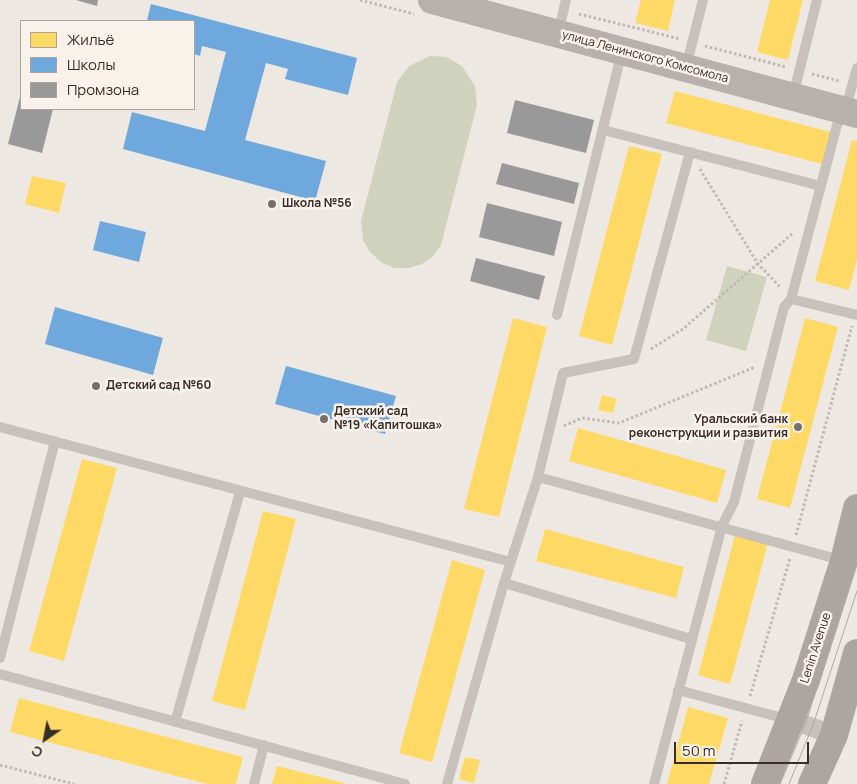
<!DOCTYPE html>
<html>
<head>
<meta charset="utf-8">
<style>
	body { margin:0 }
	#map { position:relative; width:857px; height:784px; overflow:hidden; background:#eee8e2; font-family:Manrope,sans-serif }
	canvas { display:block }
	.legend { position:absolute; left:20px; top:20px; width:175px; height:90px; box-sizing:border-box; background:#f9f2ea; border:1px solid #aba49d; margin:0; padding:6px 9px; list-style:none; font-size:15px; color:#372e29 }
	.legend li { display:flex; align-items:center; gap:10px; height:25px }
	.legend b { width:25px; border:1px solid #aba49d }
	.north { position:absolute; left:20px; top:714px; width:50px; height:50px; -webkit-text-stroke:4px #f9f2ea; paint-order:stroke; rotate:213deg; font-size:14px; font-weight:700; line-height:20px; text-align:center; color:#372e29 }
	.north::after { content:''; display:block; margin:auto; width:18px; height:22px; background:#372e29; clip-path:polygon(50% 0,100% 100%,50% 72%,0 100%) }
	.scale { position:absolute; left:674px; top:742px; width:135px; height:22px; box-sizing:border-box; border:2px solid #372e29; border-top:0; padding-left:6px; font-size:15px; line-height:18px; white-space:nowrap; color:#372e29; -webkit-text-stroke:4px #f9f2ea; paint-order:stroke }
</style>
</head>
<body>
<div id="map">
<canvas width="857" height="784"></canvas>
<ul class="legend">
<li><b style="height:14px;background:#ffd966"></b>Жильё</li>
<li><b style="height:14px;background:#6fa8dc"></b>Школы</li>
<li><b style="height:14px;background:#999"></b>Промзона</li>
</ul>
<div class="north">С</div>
<div class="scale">50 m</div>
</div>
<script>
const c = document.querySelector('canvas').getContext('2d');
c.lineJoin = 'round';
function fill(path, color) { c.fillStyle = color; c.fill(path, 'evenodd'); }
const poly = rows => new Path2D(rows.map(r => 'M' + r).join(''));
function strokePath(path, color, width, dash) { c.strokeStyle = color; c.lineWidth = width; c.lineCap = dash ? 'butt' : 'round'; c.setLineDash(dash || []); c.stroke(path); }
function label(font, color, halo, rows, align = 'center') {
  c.font = font + ' Manrope,sans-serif'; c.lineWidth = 5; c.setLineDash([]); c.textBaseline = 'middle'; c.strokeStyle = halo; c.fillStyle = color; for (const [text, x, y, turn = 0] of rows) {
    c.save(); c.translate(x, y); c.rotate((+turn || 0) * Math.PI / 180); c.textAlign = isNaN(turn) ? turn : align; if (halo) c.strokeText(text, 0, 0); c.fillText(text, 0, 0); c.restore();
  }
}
const green = poly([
	[430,56,446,57,462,66,475,86,477,105,441,245,433,256,422,264,409,268,394,268,382,263,370,252,363,240,361,221,397,82,409,66],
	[727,266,767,277,746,351,706,340]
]);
const homes = poly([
	[641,0,675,0,668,31,635,23],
	[770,0,803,0,788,60,757,52],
	[675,91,830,132,822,164,666,123],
	[852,140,857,141,857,260,849,290,815,281],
	[629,146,662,154,612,345,579,336],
	[32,176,66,183,59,213,25,204],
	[513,318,547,327,499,517,464,509],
	[805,318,838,327,790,508,757,499],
	[602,395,617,399,613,413,598,410],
	[578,428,726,470,717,503,569,461],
	[82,459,117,468,64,661,29,651],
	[263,511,296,519,245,710,212,701],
	[545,529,684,567,676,598,536,561],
	[735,535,768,543,730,684,698,675],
	[452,560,485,570,432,762,399,753],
	[19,698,243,757,236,784,207,784,10,732],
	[688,707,728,718,709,784,667,784],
	[465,757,480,760,474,783,459,779],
	[277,766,344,783,344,784,272,784]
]);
const schools = poly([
	[151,4,357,58,348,95,285,79,288,69,266,63,245,140,326,161,315,201,123,149,132,112,205,131,226,52,202,46,200,56,194,54,194,21,147,21],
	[100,221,146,232,139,262,93,250],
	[55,307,163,338,153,375,45,344],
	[286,366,396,396,385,434,275,404]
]);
const industry = poly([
	[76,0,98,0,97,6],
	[21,93,21,109,53,109,42,153,8,144],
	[515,100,594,120,586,153,507,133],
	[502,163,579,183,574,204,496,184],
	[487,203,562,222,554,256,479,237],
	[476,258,545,276,539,300,470,281]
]);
const path = poly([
	[360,0,414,14],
	[579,14,680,39],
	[705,46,786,67],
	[812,74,839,81],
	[700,169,758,264,780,287],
	[651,349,683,329,793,233],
	[564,426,582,418,619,423,755,367],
	[796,535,852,326],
	[750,696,790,558],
	[0,765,74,784],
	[724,784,742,721]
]);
const lane = poly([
	[558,33,566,0],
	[686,67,703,0],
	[793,96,817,0],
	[603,130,821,186],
	[791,299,857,315],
	[557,315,622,51],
	[0,427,511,562],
	[538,477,844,561],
	[504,583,691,639],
	[0,658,55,441],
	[0,674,405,784],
	[678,690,790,720],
	[175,722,240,492],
	[254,784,264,745],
	[447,784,504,583,538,477,563,373,634,359,690,152],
	[654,784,722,526,734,502,784,307,791,299,837,125,845,111,857,68]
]);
const street = poly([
	[791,720,834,735]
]);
const secondary = poly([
	[432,0,857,114]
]);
const primary = poly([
	[765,784,806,680,844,561,857,508],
	[812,784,834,735,857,653]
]);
const tram = poly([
	[780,784,806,722,857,560],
	[789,784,813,725,857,591]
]);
const markers = [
	[272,204,5,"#776f6a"],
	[96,386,5,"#776f6a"],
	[324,419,5,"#776f6a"],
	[798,427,5,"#776f6a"]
];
const streetNames = [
	["улица Ленинского Комсомола",645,57,15],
	["Lenin Avenue",816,648,-72]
];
const poiNames = [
	["Школа №56",282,204],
	["Детский сад №60",106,386],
	["Детский сад",334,412],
	["№19 «Капитошка»",334,426],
	["Уральский банк",788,420,"right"],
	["реконструкции и развития",788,434,"right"]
];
fill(green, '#cfd2bd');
fill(homes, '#ffd966');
fill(schools, '#6fa8dc');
fill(industry, '#999');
strokePath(path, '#bfb9b4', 3, [2.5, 2.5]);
strokePath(lane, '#c7c0bb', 10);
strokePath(street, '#c7c0bb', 19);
strokePath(secondary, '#b7b0ac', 28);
strokePath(primary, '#aca5a0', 28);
strokePath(tram, '#aea9a5', 1);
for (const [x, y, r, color] of markers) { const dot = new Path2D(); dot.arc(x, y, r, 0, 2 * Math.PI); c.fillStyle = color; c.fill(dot); strokePath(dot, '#f9f2ea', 2); }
label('12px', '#372e29', '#f9f2ea', streetNames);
label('bold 12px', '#372e29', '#f9f2ea', poiNames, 'left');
</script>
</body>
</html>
